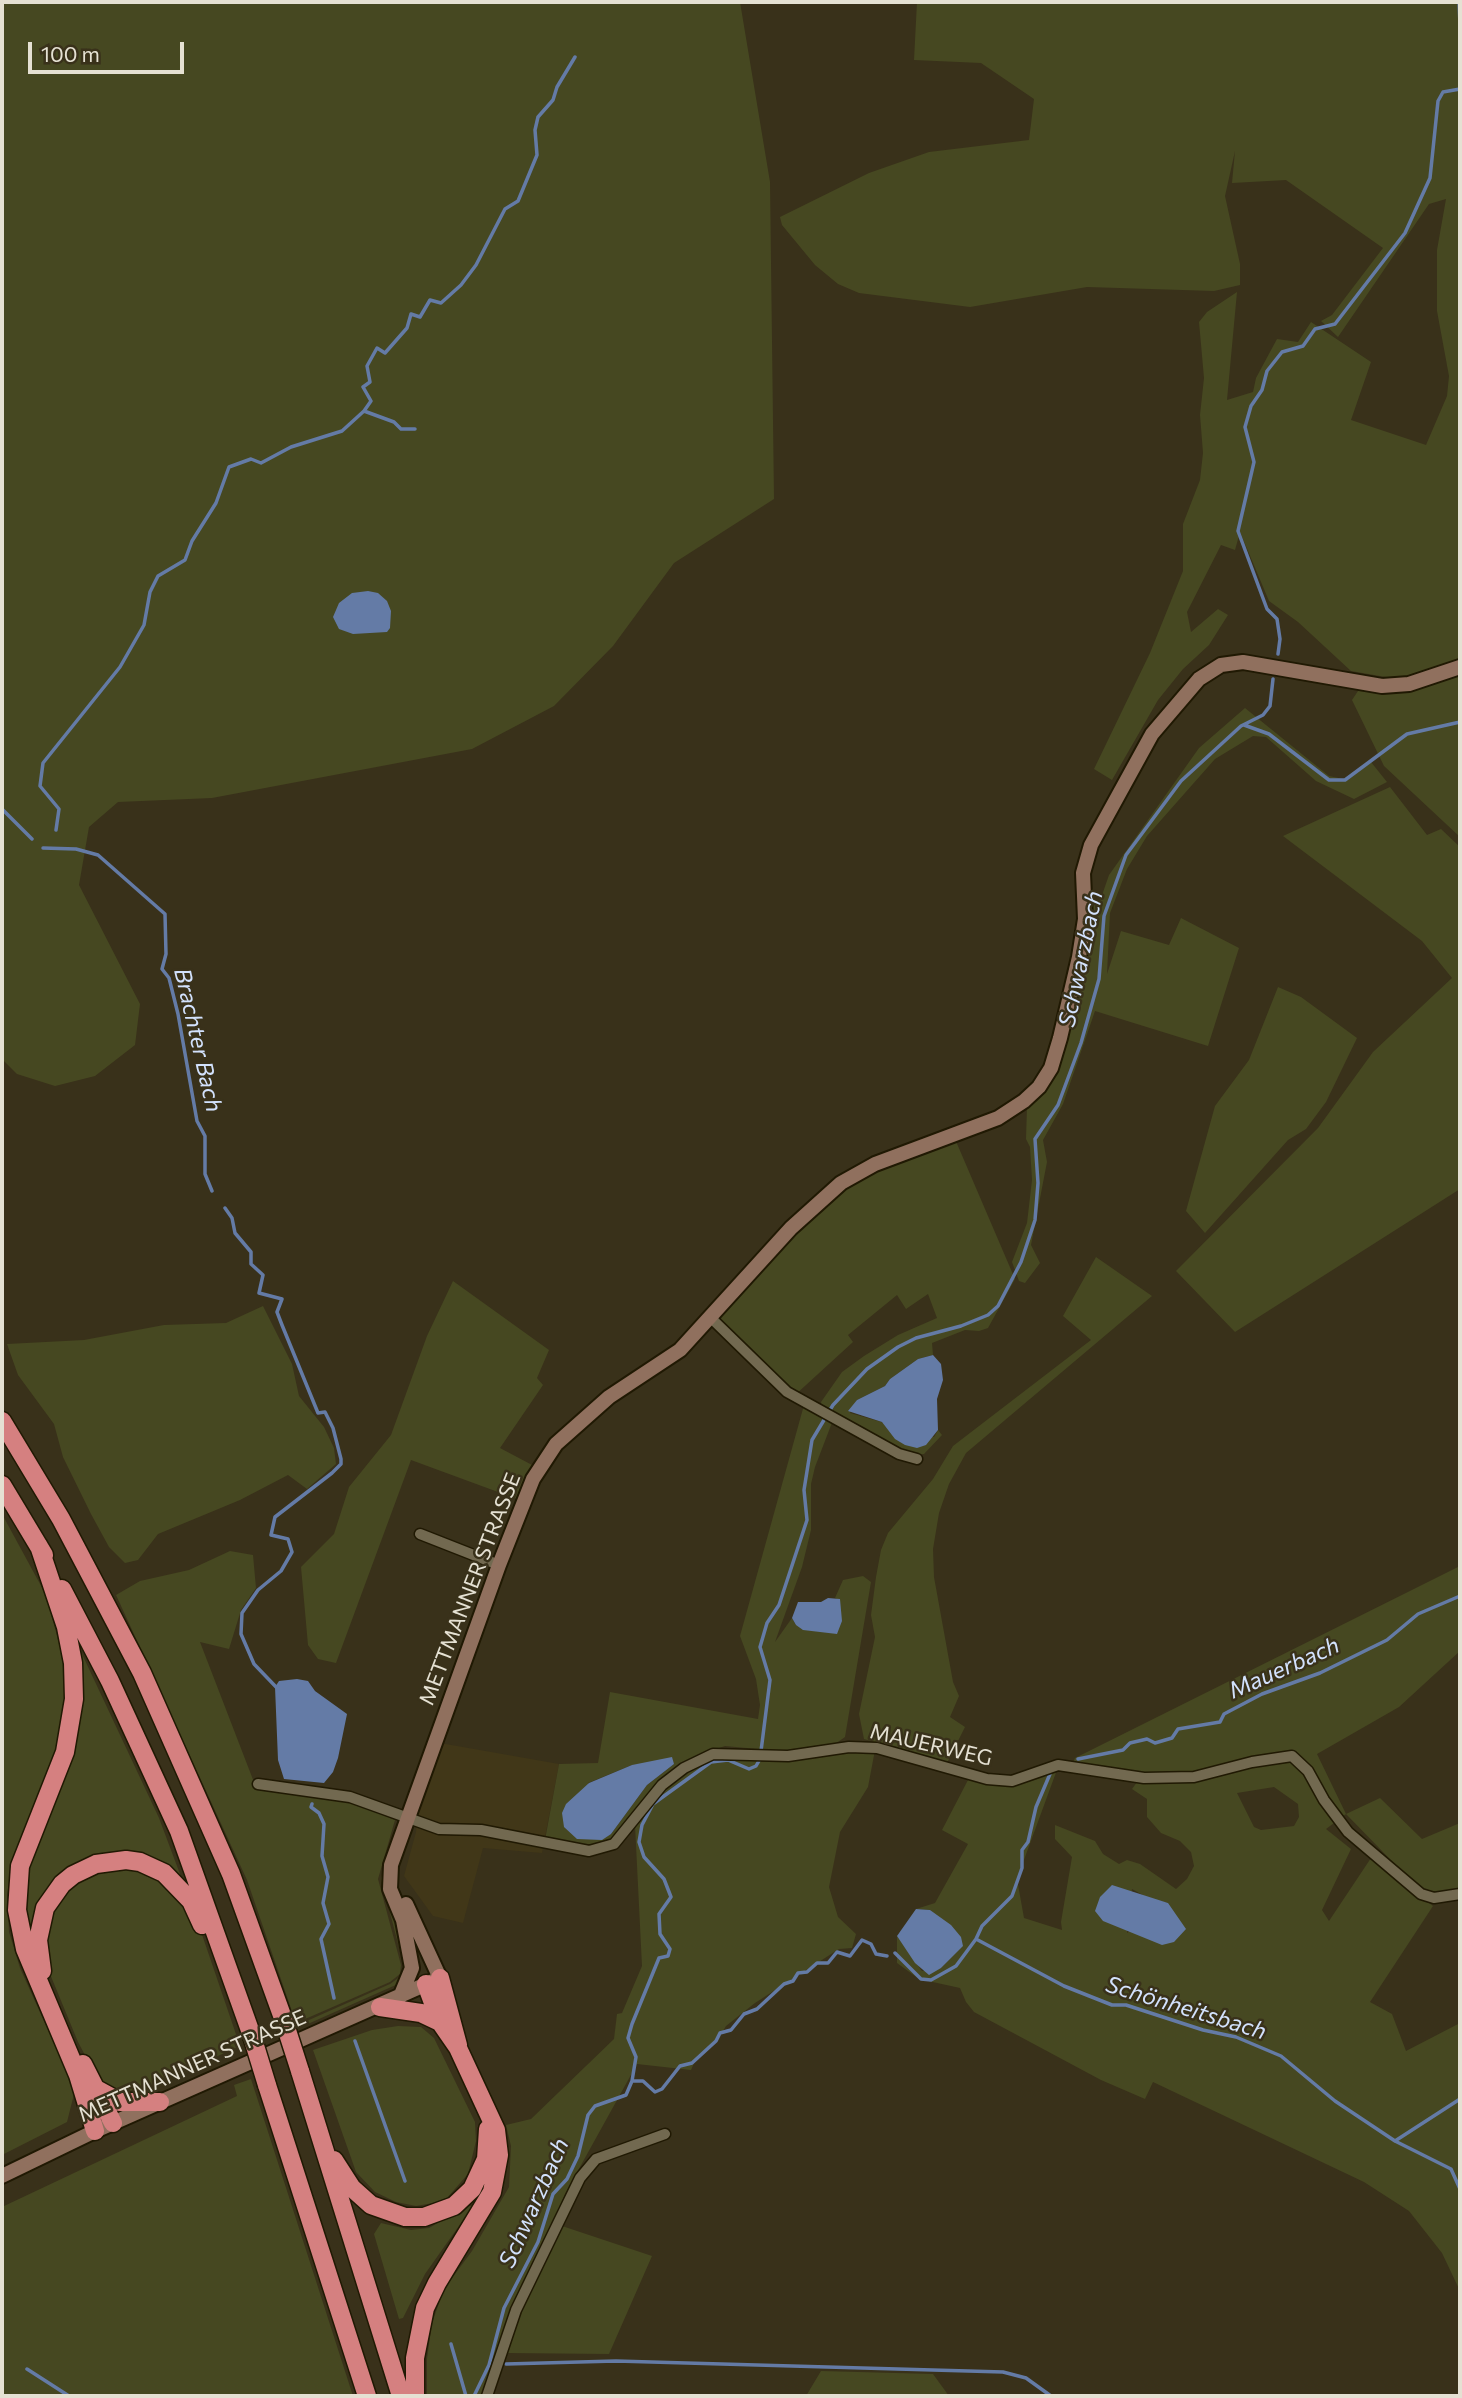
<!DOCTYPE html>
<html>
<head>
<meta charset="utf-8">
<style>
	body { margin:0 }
	#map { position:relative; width:1462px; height:2398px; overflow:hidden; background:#39311a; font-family:Commissioner,sans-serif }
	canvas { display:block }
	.frame { position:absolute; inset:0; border:4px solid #e5e1d3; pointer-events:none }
	.scale { position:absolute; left:28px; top:42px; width:156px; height:32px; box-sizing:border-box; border:4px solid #e5e1d3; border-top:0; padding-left:9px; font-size:21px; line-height:24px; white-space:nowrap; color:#e5e1d3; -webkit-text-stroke:5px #39311a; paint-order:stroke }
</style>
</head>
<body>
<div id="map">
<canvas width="1462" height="2398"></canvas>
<div class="frame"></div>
<div class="scale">100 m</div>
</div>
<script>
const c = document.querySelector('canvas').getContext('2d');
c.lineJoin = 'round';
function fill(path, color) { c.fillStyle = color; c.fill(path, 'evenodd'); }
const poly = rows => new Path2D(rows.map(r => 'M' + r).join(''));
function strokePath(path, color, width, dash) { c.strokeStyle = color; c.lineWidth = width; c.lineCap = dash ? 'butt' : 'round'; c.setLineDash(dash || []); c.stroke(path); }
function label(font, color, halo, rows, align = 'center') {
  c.font = font + ' Commissioner,sans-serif'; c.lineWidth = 5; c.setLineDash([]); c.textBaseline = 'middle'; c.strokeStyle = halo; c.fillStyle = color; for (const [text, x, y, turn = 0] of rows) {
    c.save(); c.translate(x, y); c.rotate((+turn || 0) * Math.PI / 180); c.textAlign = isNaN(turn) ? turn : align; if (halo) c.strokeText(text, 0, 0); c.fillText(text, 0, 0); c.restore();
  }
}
const built = poly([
	[440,1743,559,1764,542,1853,483,1848,463,1923,433,1916,404,1876,416,1832,418,1806]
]);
const green = poly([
	[2,2,740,2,770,182,774,499,674,563,613,646,554,706,472,749,212,798,118,802,89,827,79,885,140,1004,135,1045,95,1076,55,1086,17,1074,2,1059],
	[917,2,1460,2,1460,659,1397,679,1351,671,1298,622,1269,601,1240,532,1235,550,1221,545,1187,612,1191,632,1218,609,1228,615,1209,645,1183,669,1158,700,1112,780,1094,769,1150,653,1183,571,1183,524,1200,480,1203,453,1200,415,1204,378,1199,322,1207,312,1237,292,1227,400,1253,392,1256,378,1277,339,1298,342,1311,322,1371,362,1351,420,1426,445,1447,396,1449,376,1437,311,1437,250,1446,199,1429,204,1338,337,1321,321,1332,315,1383,248,1286,180,1232,183,1235,151,1225,196,1240,264,1240,285,1214,291,1087,287,970,307,859,293,838,284,815,265,782,225,780,217,869,173,929,152,1029,140,1034,99,981,63,914,60],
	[1460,672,1460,837,1384,766,1352,700,1358,691,1383,692],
	[1245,708,1329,776,1348,780,1371,762,1387,782,1354,799,1316,781,1266,737,1253,736,1215,759,1147,836,1127,869,1110,913,1107,974,1121,931,1169,945,1181,918,1239,948,1208,1046,1095,1011,1063,1104,1043,1140,1047,1162,1031,1245,1040,1263,1025,1283,1019,1281,1012,1262,1027,1223,1032,1180,1030,1147,1026,1139,1027,1107,1042,1090,1087,905,1096,904,1101,898,1109,875,1199,748],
	[1390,787,1427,835,1441,829,1460,847,1460,1189,1235,1332,1176,1271,1318,1128,1373,1052,1452,978,1422,941,1283,836],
	[1278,987,1301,997,1357,1038,1326,1102,1306,1129,1288,1140,1205,1233,1186,1211,1215,1106,1249,1060],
	[955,1139,1015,1279,988,1328,979,1331,965,1330,932,1343,933,1355,918,1359,890,1379,885,1386,857,1400,850,1413,934,1437,938,1430,942,1435,924,1454,913,1455,899,1453,822,1410,821,1402,842,1372,864,1356,898,1335,937,1318,928,1294,906,1309,897,1295,848,1335,853,1342,794,1396,726,1331,716,1316,756,1268,852,1180],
	[1096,1257,1152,1296,966,1453,949,1484,939,1513,933,1549,934,1577,953,1682,959,1696,950,1717,965,1727,947,1763,864,1739,859,1714,875,1637,871,1615,876,1577,881,1550,888,1533,933,1479,953,1446,1091,1340,1063,1316],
	[453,1281,549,1350,537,1378,543,1385,500,1448,534,1466,517,1499,411,1460,336,1663,318,1659,308,1645,301,1567,334,1534,349,1487,391,1435,427,1336],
	[263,1306,292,1364,299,1396,324,1427,334,1448,336,1464,307,1489,288,1475,240,1500,158,1534,138,1560,125,1563,109,1547,91,1514,63,1457,54,1424,18,1375,7,1344,84,1340,164,1325,226,1323],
	[804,1405,833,1420,815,1467,811,1484,811,1530,802,1567,775,1642,792,1618,796,1625,840,1600,835,1598,843,1580,863,1576,871,1582,845,1737,835,1744,789,1752,725,1746,710,1751,683,1764,608,1844,587,1848,545,1840,559,1764,598,1763,610,1692,758,1719,760,1705,756,1679,740,1636],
	[674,1764,647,1785,611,1834,588,1783,632,1765],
	[2,1514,46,1595,64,1662,64,1704,57,1749,13,1857,7,1895,9,1932,20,1968,75,2090,67,2122,2,2155],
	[230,1551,253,1555,256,1588,241,1610,229,1649,200,1642,257,1790,288,1789,349,1800,395,1820,378,1879,401,1965,400,1974,390,1982,296,2023,247,1880,116,1595,140,1581,189,1570],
	[1460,1566,1460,1651,1399,1707,1317,1754,1346,1814,1380,1798,1422,1839,1460,1823,1460,1890,1431,1894,1420,1890,1346,1814,1326,1829,1351,1849,1322,1910,1329,1921,1371,1858,1433,1906,1370,2002,1392,2014,1406,2051,1460,2023,1460,2291,1442,2253,1409,2211,1364,2182,1153,2082,1145,2099,1101,2080,974,2012,966,2002,960,1988,919,1979,897,1963,897,1936,922,1971,941,1968,962,1946,930,1910,916,1909,935,1903,968,1844,942,1830,968,1780,986,1781,1058,1767,1017,1879,1024,1918,1062,1930,1061,1922,1072,1857,1055,1839,1055,1825,1095,1841,1103,1854,1119,1864,1127,1860,1140,1864,1176,1889,1187,1879,1194,1866,1191,1852,1180,1841,1161,1833,1147,1817,1147,1799,1132,1789,1140,1778,1073,1763,1075,1758],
	[1274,1787,1298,1804,1299,1817,1294,1826,1261,1830,1254,1827,1237,1793],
	[1132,1889,1150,1899,1168,1903,1127,1933],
	[82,1654,159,1818,183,1882,171,1872,90,1861,27,1944,23,1872,60,1776,76,1655],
	[847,1750,875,1750,868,1787,840,1832,829,1887,838,1917,856,1934,852,1948,839,1949,755,2003,726,2026,717,2041,697,2056,691,2070,637,2064,565,2194,483,2396,427,2396,427,2359,432,2323,444,2289,472,2251,509,2187,511,2146,506,2125,531,2119,614,2039,617,2014,622,2013,642,1966,635,1825,653,1798,700,1763,715,1758],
	[390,1845,388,1896,406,1968,398,1984,301,2027,300,2024,390,1984,401,1976,404,1966,381,1879],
	[117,1866,154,1872,195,1914,240,2046,149,2087,127,2091,101,2085,78,2042,43,1957,55,1900,82,1875],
	[398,2026,421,2027,434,2038,475,2122,476,2141,468,2174,447,2198,433,2203,416,2206,396,2202,375,2192,356,2172,313,2050,372,2030],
	[251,2079,353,2396,2,2396,2,2207,237,2096,234,2085],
	[468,2206,473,2206,425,2274,403,2318,399,2319,374,2234,381,2223,411,2230,429,2228],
	[562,2226,652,2256,609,2354,507,2353,523,2308],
	[821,2371,933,2374,949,2396,806,2396]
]);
const water = poly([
	[368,591,378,593,387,601,391,611,390,628,387,632,353,634,339,629,333,617,339,603,352,593],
	[933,1355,941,1364,943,1380,937,1399,938,1430,926,1445,917,1448,905,1445,895,1439,882,1422,848,1411,857,1400,885,1386,890,1379,918,1359],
	[828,1598,840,1599,842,1621,837,1634,803,1630,796,1625,792,1618,798,1602,821,1602],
	[297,1679,308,1681,315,1691,347,1714,338,1758,333,1772,324,1783,284,1779,278,1760,275,1687,279,1681],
	[672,1757,674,1764,647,1785,611,1834,602,1840,577,1839,564,1827,562,1813,566,1804,589,1783,632,1765],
	[1112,1885,1168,1903,1186,1929,1174,1942,1162,1945,1103,1921,1095,1911,1100,1897],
	[916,1909,930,1910,951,1925,961,1937,963,1946,941,1968,929,1975,915,1963,897,1936]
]);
const stream = poly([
	[1459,2,1460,25],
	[364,411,394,422,401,429,415,429],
	[1278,654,1280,639,1277,619,1267,609,1238,531,1254,462,1245,427,1251,406,1262,390,1267,371,1282,352,1303,346,1315,329,1335,324,1405,233,1430,178,1438,101,1443,92,1460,89],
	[1244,725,1269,734,1329,780,1345,780,1407,734,1460,722],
	[2,809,32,839],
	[56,830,59,809,40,786,43,763,120,667,144,625,150,592,158,576,185,560,192,541,216,503,229,467,251,459,261,463,291,447,342,431,364,411,371,401,363,387,370,382,367,366,377,348,385,353,407,328,411,314,420,317,430,300,441,303,461,285,476,265,505,209,518,201,537,155,535,130,538,117,553,100,557,87,575,57],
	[43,848,76,849,98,855,165,914,166,954,162,969,169,978,178,1014,197,1121,205,1136,205,1174,212,1191],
	[225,1208,232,1218,235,1233,251,1252,251,1264,263,1275,259,1293,282,1299,277,1312,282,1325,318,1413,325,1412,333,1428,341,1459,341,1464,332,1473,275,1517,271,1535,288,1539,292,1552,281,1571,258,1590,242,1613,241,1634,254,1664,278,1689],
	[1078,1759,1123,1750,1130,1743,1147,1739,1155,1743,1172,1738,1178,1729,1220,1722,1224,1714,1262,1694,1320,1673,1387,1640,1418,1614,1460,1596],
	[312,1804,311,1807,319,1813,324,1824,322,1856,328,1877,323,1903,329,1924,321,1939,334,1998],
	[976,1939,982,1926,1012,1896,1022,1868,1022,1850,1028,1842,1036,1807,1050,1774],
	[895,1953,921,1979,931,1980,956,1966,976,1939,1064,1986,1112,2005,1126,2005,1203,2030,1236,2037,1281,2056,1335,2101,1395,2141,1451,2169,1460,2189],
	[355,2041,405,2181],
	[632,2081,643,2081,655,2092,662,2089,680,2066,692,2063,716,2041,720,2033,731,2030,744,2014,757,2009,784,1984,793,1981,798,1973,807,1972,817,1963,828,1963,837,1952,850,1956,862,1940,871,1944,876,1954,887,1956],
	[1395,2141,1460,2099],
	[451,2344,466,2396],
	[506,2364,616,2361,1003,2372,1026,2378,1051,2396],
	[27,2369,69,2396],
	[474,2396,489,2365,504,2308,538,2242,553,2194,567,2179,578,2156,588,2115,595,2106,626,2095,632,2081,636,2057,628,2038,632,2024,659,1958,668,1956,670,1949,660,1934,659,1914,671,1897,664,1879,644,1857,639,1842,642,1825,653,1804,711,1762,728,1760,749,1769,756,1766,760,1759,770,1680,760,1647,767,1623,779,1605,807,1520,804,1490,812,1440,833,1405,867,1369,898,1347,916,1338,961,1326,988,1315,998,1306,1021,1262,1035,1220,1038,1183,1035,1139,1058,1105,1081,1043,1099,979,1104,916,1126,855,1181,781,1241,726,1263,715,1270,706,1273,679]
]);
const street = poly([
	[711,1318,787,1392,899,1454,917,1459],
	[420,1534,499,1565],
	[258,1784,350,1797,439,1829,481,1830,589,1851,614,1844,662,1785,684,1768,713,1754,788,1756,849,1747,877,1748,987,1779,1012,1781,1058,1765,1144,1778,1194,1777,1252,1762,1292,1756,1308,1771,1324,1800,1348,1832,1421,1894,1434,1898,1460,1894],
	[487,2396,516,2310,580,2178,596,2159,665,2134]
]);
const secondary = poly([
	[400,1997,412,1968,403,1920,390,1889,391,1865,499,1565,533,1479,556,1444,609,1397,680,1350,791,1228,841,1183,875,1164,998,1118,1024,1101,1039,1087,1051,1068,1060,1038,1079,957,1085,919,1083,873,1091,845,1152,734,1199,679,1221,665,1243,662,1382,686,1409,684,1460,667],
	[2,2176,95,2131,440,1978,406,1904]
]);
const highway = poly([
	[2,1421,61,1519,142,1673,231,1874,284,2021],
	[2,1485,44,1555],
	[39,1546,66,1627,73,1663,74,1699,65,1752,20,1866,17,1910,25,1949,78,2075,95,2131],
	[62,1589,110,1681,179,1831,252,2036],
	[42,1971,38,1940,45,1908,62,1884,73,1875,96,1864,126,1860,140,1862,164,1873,191,1901,202,1925],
	[440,1978,458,2045],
	[380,2007,421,2013,440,2022],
	[83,2064,113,2123],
	[300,2071,401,2396],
	[267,2085,367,2396],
	[98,2090,120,2102,160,2102],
	[334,2160,352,2188,371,2205,405,2217,424,2217,454,2206,472,2189,486,2159,488,2129],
	[415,2396,415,2358,425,2308,437,2283,492,2192,499,2155,496,2130,458,2048,440,2022,426,1984]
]);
const highwayBridge = poly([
	[284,2021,300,2071],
	[252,2036,267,2085]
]);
const streetNames = [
	["METTMANNER STRASSE",470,1589,-69],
	["MAUERWEG",931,1745,13],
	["METTMANNER STRASSE",192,2066,-24]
];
const waterNames = [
	["Schwarzbach",1081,959,-78],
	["Brachter Bach",198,1040,77],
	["Mauerbach",1284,1668,-24],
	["Schönheitsbach",1186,2008,17],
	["Schwarzbach",534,2203,-66]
];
fill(built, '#413718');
fill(green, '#464821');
fill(water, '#647ba6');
strokePath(stream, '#647ba6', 3.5);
strokePath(street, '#201903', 13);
strokePath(secondary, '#201903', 18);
strokePath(highway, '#201903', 21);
strokePath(street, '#726950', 10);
strokePath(secondary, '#90705e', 14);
strokePath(highway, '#d58080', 18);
strokePath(highwayBridge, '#201903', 21, []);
strokePath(highwayBridge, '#d58080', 18);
label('21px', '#e5e1d3', '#39311a', streetNames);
label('italic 23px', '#d3e2fd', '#39311a', waterNames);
</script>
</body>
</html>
